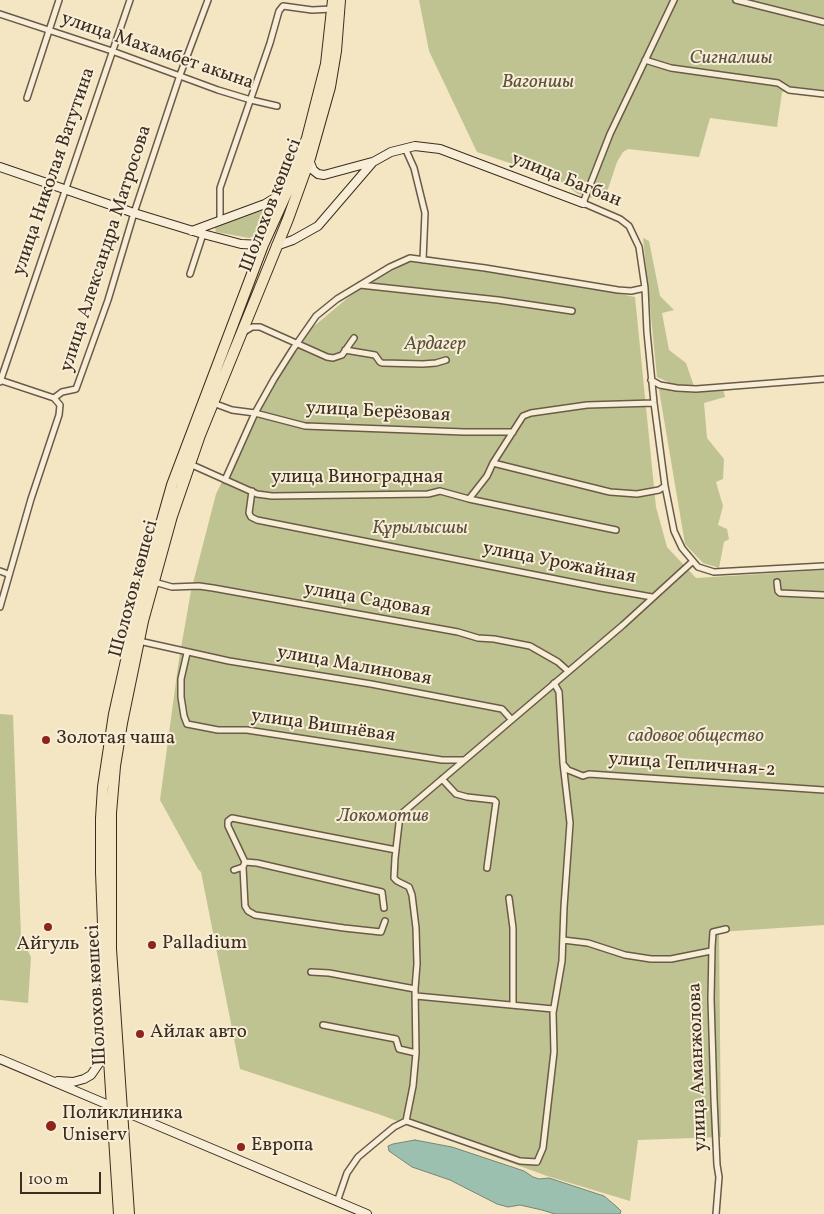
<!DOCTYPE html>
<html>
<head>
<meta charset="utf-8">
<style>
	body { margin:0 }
	#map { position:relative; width:824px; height:1214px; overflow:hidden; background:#f4e5c3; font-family:Vollkorn,serif }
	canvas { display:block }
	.scale { position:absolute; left:20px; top:1172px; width:81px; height:22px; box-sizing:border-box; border:2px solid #3c2d1f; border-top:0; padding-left:6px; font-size:15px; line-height:18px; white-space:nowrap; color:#3c2d1f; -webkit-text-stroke:4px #f8eed8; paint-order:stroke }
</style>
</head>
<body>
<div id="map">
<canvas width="824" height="1214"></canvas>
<div class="scale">100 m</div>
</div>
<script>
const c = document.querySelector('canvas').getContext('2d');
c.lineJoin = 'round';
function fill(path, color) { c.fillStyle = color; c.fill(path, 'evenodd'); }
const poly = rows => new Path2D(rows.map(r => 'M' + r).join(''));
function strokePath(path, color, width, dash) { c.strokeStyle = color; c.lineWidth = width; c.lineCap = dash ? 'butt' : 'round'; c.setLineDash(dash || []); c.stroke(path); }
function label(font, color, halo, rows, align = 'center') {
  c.font = font + ' Vollkorn,serif'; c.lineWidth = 4; c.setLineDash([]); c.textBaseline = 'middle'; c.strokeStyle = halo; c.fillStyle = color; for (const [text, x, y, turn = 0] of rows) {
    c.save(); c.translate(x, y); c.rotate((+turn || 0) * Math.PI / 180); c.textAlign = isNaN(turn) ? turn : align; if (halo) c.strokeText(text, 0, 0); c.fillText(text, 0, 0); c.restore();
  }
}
const green = poly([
	[419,0,824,0,824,96,782,92,777,127,710,118,699,157,628,149,623,152,617,162,604,201,578,194,557,179,477,152,429,51],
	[267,206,272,208,261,231,257,235,249,238,216,232,215,228,217,225],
	[643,238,649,241,660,296,674,310,662,313,669,350,686,363,696,392,723,389,725,397,704,403,707,438,724,459,723,479,716,482,723,506,718,525,727,529,729,539,724,542,719,568,703,563,685,544,659,390,668,382,657,377],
	[423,255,635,297,656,507,667,547,696,578,824,570,824,925,719,932,721,1137,638,1140,630,1201,547,1176,378,1114,240,1069,201,872,198,869,160,800,179,659,191,591,216,494,251,423,307,332,362,286],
	[0,714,13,715,21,937,31,957,28,1003,0,1000]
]);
const water = poly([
	[415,1140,452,1147,524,1171,533,1177,539,1179,549,1178,604,1196,617,1207,621,1211,620,1214,555,1214,542,1210,520,1205,508,1207,497,1204,450,1180,412,1167,389,1151,388,1146,393,1144,415,1140]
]);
const street = poly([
	[674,0,610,134,583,203,620,219,629,226,639,247,645,288,647,332,654,403,665,486,674,531,682,548,698,567,714,572,824,566],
	[736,0,824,22],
	[0,14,112,51,218,90,251,100,277,106],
	[645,60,671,68,778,83,789,90,824,94],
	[27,98,59,0],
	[405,148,414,168,425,213,423,260],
	[220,221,220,188,270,43,279,11,283,6,312,10,332,9],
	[190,274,203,234],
	[360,285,498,300,572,311],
	[244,332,252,327,260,327,327,357,333,358,342,355,354,338],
	[345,350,375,355,380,362,382,363,423,364,436,363,446,360],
	[0,380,54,398],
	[651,380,660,385,677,388,696,389,824,379],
	[0,382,130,0],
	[54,398,62,392,76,389,108,300,134,213,180,75,208,0],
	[213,403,232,410,255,413,305,426,464,432,513,432],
	[493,463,610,492,637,494,659,490,665,486],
	[190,464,257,494,272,496,428,494,440,491,469,499,616,530],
	[225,480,255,413,274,379,293,349,316,316,337,299,390,267,410,258,485,268,618,290,631,291,645,288],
	[252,491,249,513,251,517,257,520,601,588,652,597],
	[469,499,487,476,493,463,523,416,531,413,587,405,654,403],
	[0,571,8,574],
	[154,582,172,587,199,586,213,588,458,632,478,638,494,639,530,646,558,662,568,671],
	[777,582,778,591,780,593,824,595],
	[0,607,31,499,59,415,60,405,54,398],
	[139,641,229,661,371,684,502,709,511,719],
	[187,653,181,679,181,697,184,716,187,724,218,730,247,730,442,760,463,760],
	[564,765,568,770,583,776,589,774,824,790],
	[442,779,456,794,467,797,494,800,496,802,487,868],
	[245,862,257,863,382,892,384,908],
	[243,867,245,906,248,911,255,915,344,928,381,932,385,921],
	[234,870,243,867,245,862,228,826,228,821,232,818,396,850],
	[509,898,513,928,513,1004],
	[563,940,588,943,625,955,651,959,671,959,711,951],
	[311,972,329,973,415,989],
	[416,996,553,1009],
	[323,1025,396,1039,399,1049,416,1053],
	[406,1121,413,1086,416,1053,415,989,417,964,416,928,412,895,409,887,397,881,394,878,395,858,400,815,623,625,692,562],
	[337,1202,347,1173,358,1157,394,1127,406,1121,520,1161,537,1162,543,1148,554,1052,553,1013,562,961,564,907,570,823,563,763,559,692,554,683],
	[716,1214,719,1177,717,1165,714,1099,711,999,712,947,713,932,726,929]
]);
const secondary = poly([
	[309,160,313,170,318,174,324,175,372,162],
	[0,167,134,213,203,234,241,244,263,245],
	[192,231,265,204,288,190],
	[276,246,293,240,318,226,373,162,391,152,415,146,440,149,583,203],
	[0,1059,111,1106],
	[58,1081,73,1082,84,1079,91,1075,100,1062,105,1043],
	[123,1111,367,1214]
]);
const highway = poly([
	[119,1214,107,1029,101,872,101,818,103,787,114,714,140,598,172,485,263,245,288,190,307,138,326,64,333,0],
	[129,1214,111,949,111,813,115,766,122,723,143,621,172,516,200,435,288,219,310,158,330,87,336,51,340,0]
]);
const markers = [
	[46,740,5,"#8f2418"],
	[48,927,5,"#8f2418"],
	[152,945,5,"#8f2418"],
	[140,1034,5,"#8f2418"],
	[51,1126,6,"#8f2418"],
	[241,1147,5,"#8f2418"]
];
const streetNames = [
	["улица Махамбет акына",157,52,19],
	["улица Николая Ватутина",55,172,-71],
	["улица Багбан",566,181,22],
	["Шолохов көшесі",272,206,-69],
	["улица Александра Матросова",107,249,-72],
	["улица Берёзовая",378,413,3],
	["улица Виноградная",357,479],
	["улица Урожайная",559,564,11],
	["Шолохов көшесі",135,589,-75],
	["улица Садовая",367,601,10],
	["улица Малиновая",354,667,10],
	["улица Вишнёвая",323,727,8],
	["улица Тепличная-2",692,766,4],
	["Шолохов көшесі",98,995,-93],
	["улица Аманжолова",699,1067,-92]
];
const parkNames = [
	["Сигналшы",731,60],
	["Вагоншы",538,84],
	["Ардагер",435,346],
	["Құрылысшы",420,530],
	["садовое общество",696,738],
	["Локомотив",383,818]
];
const poiNames = [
	["Золотая чаша",56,740],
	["Palladium",162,945],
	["Айгуль",48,946,"center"],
	["Айлак авто",150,1034],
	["Поликлиника",62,1115],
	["Uniserv",62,1137],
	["Европа",251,1147]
];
fill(green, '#bfc392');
fill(water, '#9cc0af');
strokePath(water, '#768575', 1);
strokePath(street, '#6a5b48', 8);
strokePath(secondary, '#3c2d1f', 10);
strokePath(highway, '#3c2d1f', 12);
strokePath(street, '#f8eed8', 5);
strokePath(secondary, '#f8eed8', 8);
strokePath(highway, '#f4e5c3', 10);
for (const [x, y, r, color] of markers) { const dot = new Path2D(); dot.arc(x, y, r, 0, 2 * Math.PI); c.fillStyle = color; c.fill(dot); strokePath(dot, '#f8eed8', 2); }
label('19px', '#3c2d1f', '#f8eed8', streetNames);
label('italic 19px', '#5d523c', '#f8eed8', parkNames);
label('19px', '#3c2d1f', '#f8eed8', poiNames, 'left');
</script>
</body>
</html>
